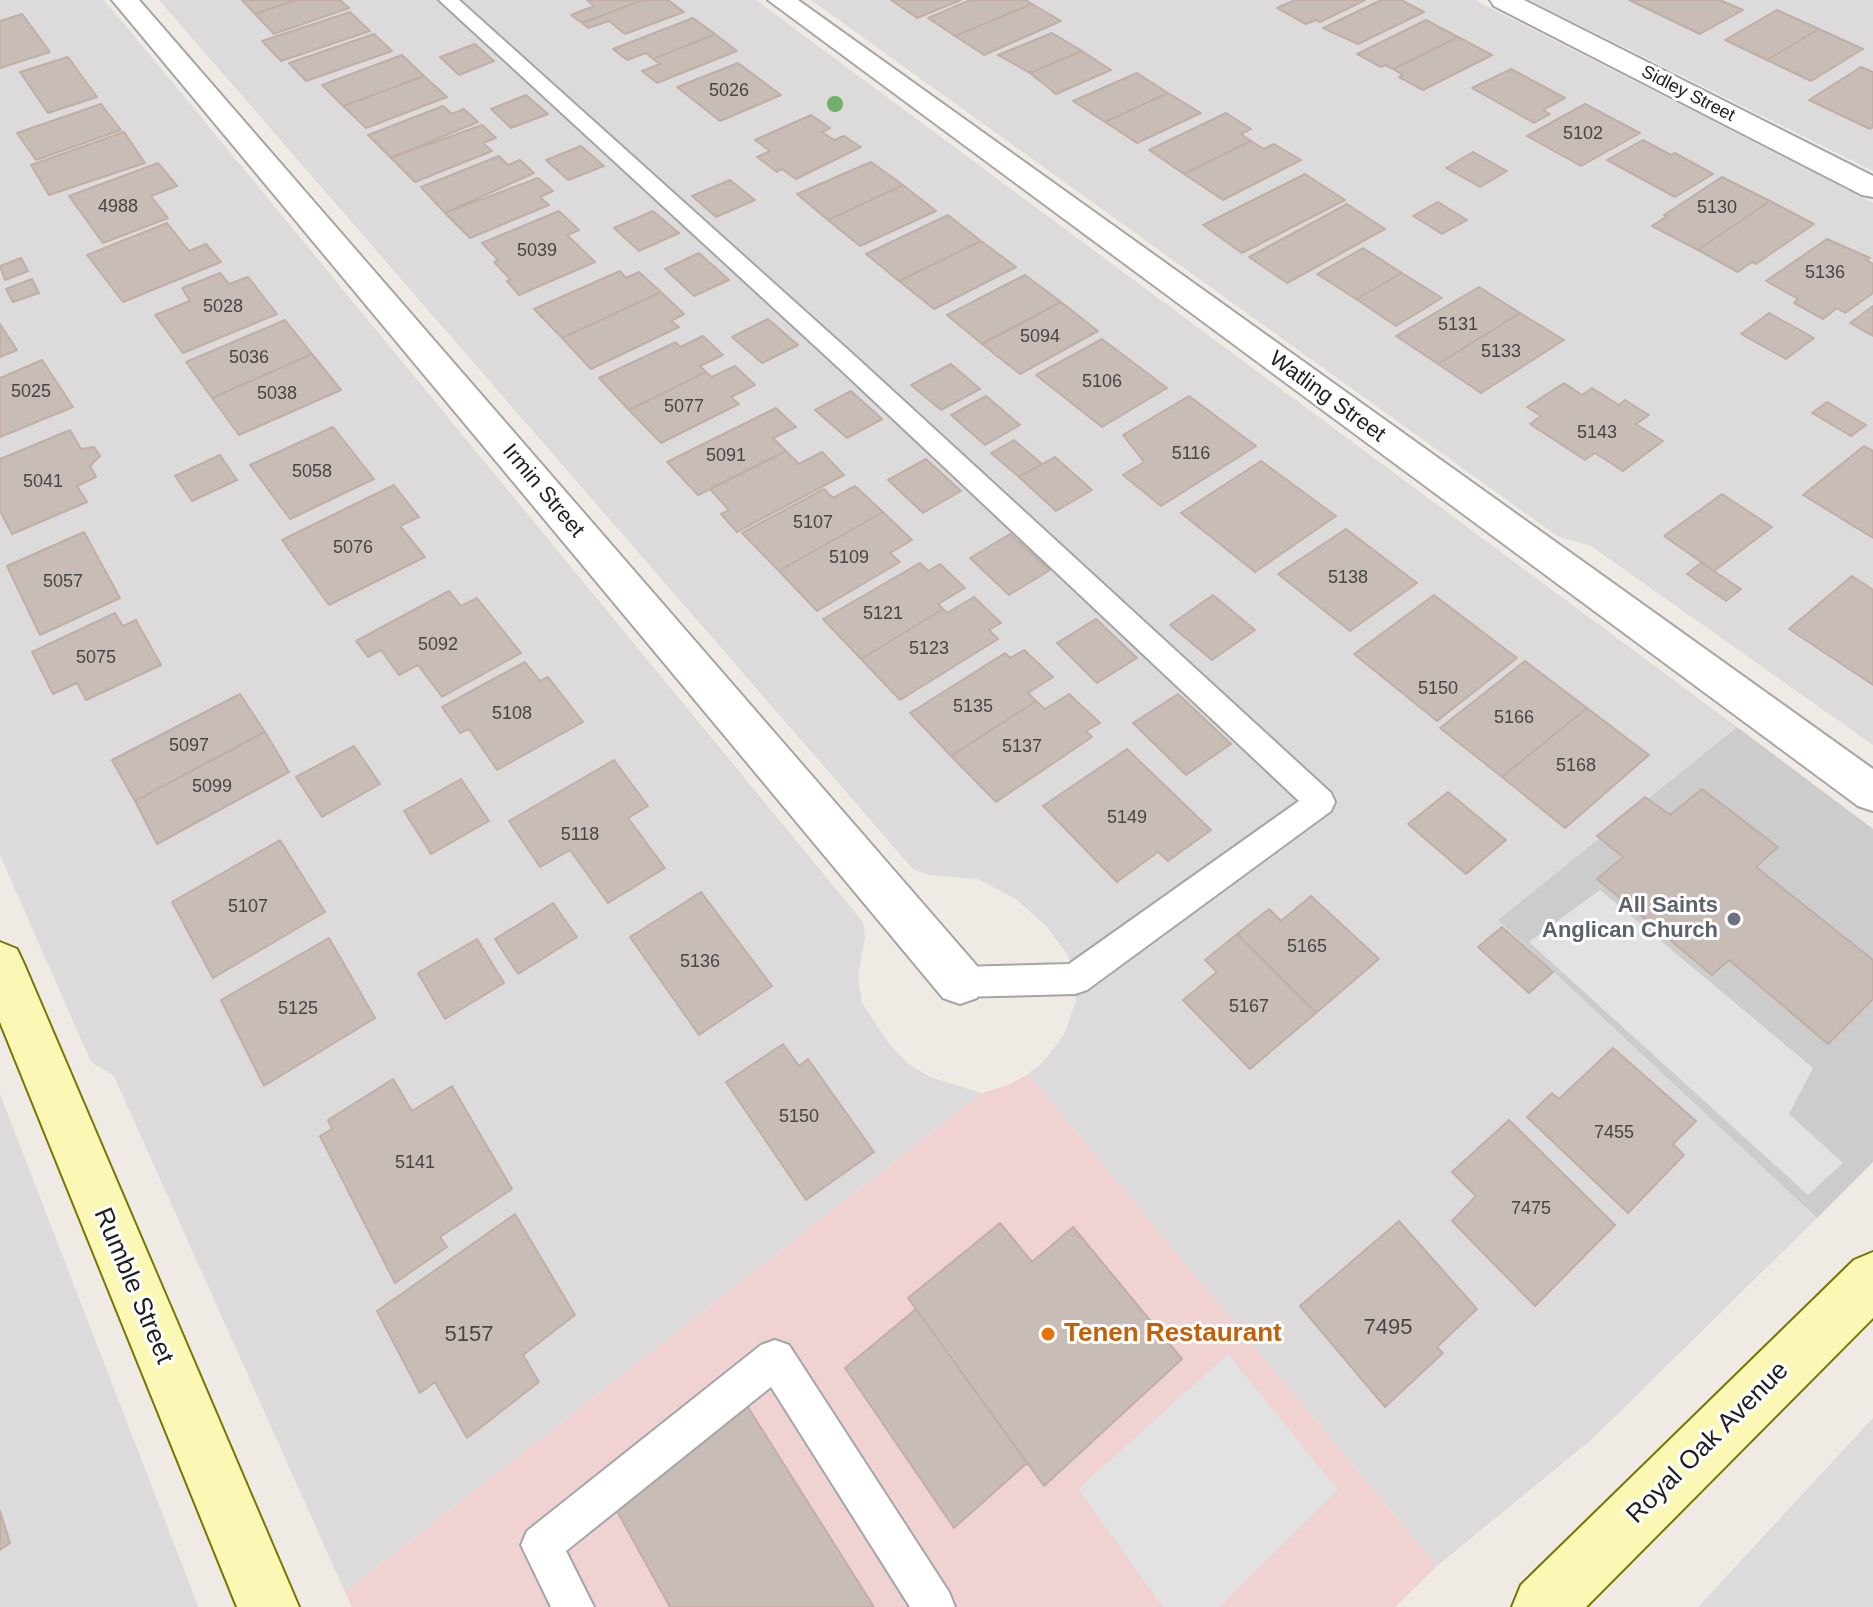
<!DOCTYPE html>
<html>
<head>
<meta charset="utf-8">
<style>
	body { margin:0 }
	canvas { display:block; background:#efeae3 }
</style>
</head>
<body>
<canvas width="1873" height="1607"></canvas>
<script>
const c = document.querySelector('canvas').getContext('2d');
c.lineJoin = 'round';
function fill(path, color) { c.fillStyle = color; c.fill(path, 'evenodd'); }
const poly = rows => new Path2D(rows.map(r => 'M' + r).join(''));
function strokePath(path, color, width, dash) { c.strokeStyle = color; c.lineWidth = width; c.lineCap = dash ? 'butt' : 'round'; c.setLineDash(dash || []); c.stroke(path); }
function label(font, color, halo, rows, align = 'center') {
  c.font = font + ' Helvetica,sans-serif'; c.lineWidth = 6; c.setLineDash([]); c.textBaseline = 'middle'; c.strokeStyle = halo; c.fillStyle = color; for (const [text, x, y, turn = 0] of rows) {
    c.save(); c.translate(x, y); c.rotate((+turn || 0) * Math.PI / 180); c.textAlign = isNaN(turn) ? turn : align; if (halo) c.strokeText(text, 0, 0); c.fillText(text, 0, 0); c.restore();
  }
}
const residential = poly([
	[0,0,103,0,122,21,863,922,865,937,858,977,862,1003,889,1044,909,1064,930,1077,982,1093,345,1592,114,1076,91,1062,0,855],
	[159,0,756,0,1737,727,1498,920,1817,1218,1591,1440,1437,1566,1028,1074,1043,1062,1064,1035,1076,1001,1072,968,1067,954,1047,927,1016,899,978,879,929,875,913,869],
	[811,0,1475,0,1873,203,1873,745,1591,546,1557,536],
	[1530,0,1873,0,1873,171],
	[0,1094,198,1606,196,1607,0,1607],
	[1873,1418,1873,1607,1698,1607]
]);
const commercial = poly([
	[1028,1074,1437,1566,1395,1607,352,1607,345,1592,982,1093,1011,1084]
]);
const religious = poly([
	[1737,727,1873,829,1873,1162,1817,1218,1498,920]
]);
const parking = poly([
	[1600,890,1813,1068,1789,1114,1843,1163,1808,1195,1529,942],
	[1228,1354,1338,1490,1219,1607,1163,1607,1078,1489]
]);
const building = poly([
	[242,0,296,0,255,14,242,0],
	[296,0,340,0,349,8,274,34,255,14,296,0],
	[587,0,643,0,582,23,571,15,594,6,587,0],
	[643,0,668,0,684,12,625,34,609,21,588,28,582,23,643,0],
	[891,0,961,0,917,18,891,0],
	[970,0,1026,0,1032,4,955,36,928,18,970,0],
	[1295,0,1365,0,1320,22,1316,20,1306,24,1277,8,1295,0],
	[1381,0,1401,0,1424,12,1358,44,1323,28,1381,0],
	[1629,0,1720,0,1743,10,1700,34,1629,0],
	[1032,4,1061,21,984,55,955,36,1032,4],
	[1777,10,1819,29,1767,60,1725,40,1777,10],
	[350,12,370,31,281,61,262,41,350,12],
	[22,14,50,52,0,68,0,21,22,14],
	[693,18,715,34,653,59,646,53,627,60,613,49,693,18],
	[1426,20,1458,37,1393,69,1385,65,1381,67,1357,54,1426,20],
	[1819,29,1863,49,1811,81,1767,60,1819,29],
	[1052,33,1082,51,1030,73,998,55,1052,33],
	[374,34,392,51,306,81,289,63,374,34],
	[715,34,737,51,657,83,642,71,660,64,653,59,715,34],
	[1458,37,1492,55,1423,90,1399,77,1403,75,1393,69,1458,37],
	[475,44,494,61,459,75,440,57,475,44],
	[1082,51,1111,70,1056,94,1030,73,1082,51],
	[402,55,424,76,343,106,322,85,402,55],
	[68,57,97,97,48,113,20,72,68,57],
	[738,63,781,95,720,121,677,87,738,63],
	[1861,67,1873,72,1873,127,1870,129,1809,100,1861,67],
	[1511,69,1565,98,1543,110,1550,114,1534,123,1472,88,1511,69],
	[1137,73,1168,93,1105,122,1073,101,1137,73],
	[424,76,447,97,366,128,343,106,424,76],
	[1168,93,1201,113,1137,143,1105,122,1168,93],
	[526,95,548,114,511,128,491,109,526,95],
	[101,104,121,130,36,160,17,133,101,104],
	[1585,104,1640,133,1581,166,1527,136,1585,104],
	[443,106,452,114,464,109,478,122,391,158,368,135,443,106],
	[1226,113,1251,129,1241,134,1251,141,1184,174,1149,150,1226,113],
	[811,115,830,128,822,132,834,140,844,136,861,147,796,179,782,169,777,172,757,157,770,151,755,140,811,115],
	[482,125,496,138,483,143,492,151,415,182,391,158,482,125],
	[124,132,145,163,49,195,31,165,124,132],
	[1643,140,1671,155,1675,153,1713,174,1675,197,1607,160,1643,140],
	[1251,141,1264,149,1274,144,1301,160,1223,200,1184,174,1251,141],
	[581,146,604,166,568,180,546,160,581,146],
	[1473,152,1507,171,1480,187,1446,168,1473,152],
	[499,156,508,165,520,160,534,173,445,213,421,187,499,156],
	[871,162,903,185,828,220,797,194,871,162],
	[158,163,177,186,151,196,168,218,103,243,69,196,158,163],
	[1305,174,1345,200,1242,253,1203,225,1305,174],
	[1722,177,1770,201,1698,250,1652,226,1667,216,1664,215,1722,177],
	[538,178,553,191,540,197,549,205,470,238,445,213,538,178],
	[730,180,755,200,716,217,692,196,730,180],
	[903,185,936,211,860,246,828,220,903,185],
	[1770,201,1814,224,1756,264,1752,262,1738,272,1698,250,1770,201],
	[1438,202,1467,220,1442,234,1413,216,1438,202],
	[1347,204,1385,229,1287,283,1249,257,1347,204],
	[559,211,579,230,567,235,595,262,519,295,507,281,511,280,494,262,498,260,482,243,559,211],
	[653,211,679,233,639,251,614,228,653,211],
	[948,215,981,241,899,281,866,254,948,215],
	[167,223,189,251,206,244,221,262,123,302,87,255,167,223],
	[1827,239,1870,258,1866,260,1873,264,1873,293,1845,313,1837,308,1823,319,1794,303,1798,299,1766,281,1827,239],
	[981,241,1016,267,934,309,899,281,981,241],
	[1363,248,1402,273,1356,299,1317,274,1363,248],
	[699,253,729,280,694,296,665,269,699,253],
	[21,258,28,271,5,280,0,266,21,258],
	[620,271,626,278,639,272,661,292,562,338,534,309,620,271],
	[220,273,229,284,248,277,277,314,183,353,155,315,190,301,182,288,220,273],
	[1402,273,1442,298,1396,326,1356,299,1402,273],
	[1025,275,1061,302,982,344,947,315,1025,275],
	[32,279,39,293,13,302,6,289,32,279],
	[1479,287,1520,313,1438,364,1396,336,1479,287],
	[661,292,684,314,671,321,679,327,591,369,562,338,661,292],
	[1061,302,1098,331,1020,374,982,344,1061,302],
	[1873,306,1873,336,1850,323,1873,306],
	[1520,313,1564,340,1481,393,1438,364,1520,313],
	[1769,313,1814,338,1786,359,1741,334,1769,313],
	[768,319,798,345,762,363,732,337,768,319],
	[285,320,312,354,212,398,186,362,285,320],
	[0,324,17,350,0,357,0,324],
	[703,336,723,355,700,366,706,372,629,410,599,378,676,342,680,347,703,336],
	[1102,339,1167,388,1102,427,1036,375,1102,339],
	[312,354,341,390,239,435,212,398,312,354],
	[42,360,73,407,0,437,0,378,42,360],
	[951,364,980,389,941,410,911,385,951,364],
	[735,366,755,385,731,397,739,404,661,443,629,410,706,372,712,377,735,366],
	[1564,383,1582,395,1592,388,1619,405,1625,400,1649,415,1636,424,1663,441,1623,471,1595,453,1585,460,1530,424,1541,416,1527,407,1564,383],
	[851,391,882,419,847,438,815,410,851,391],
	[986,396,1020,425,985,445,951,415,986,396],
	[1189,396,1256,446,1161,506,1123,475,1144,462,1123,435,1189,396],
	[1827,402,1866,425,1851,436,1812,413,1827,402],
	[776,408,796,427,773,438,786,451,698,495,667,462,776,408],
	[333,427,374,479,290,519,250,465,333,427],
	[70,430,81,449,94,447,100,456,90,466,96,477,77,486,87,502,12,534,0,511,0,459,70,430],
	[1014,440,1042,464,1019,477,991,453,1014,440],
	[1864,446,1873,451,1873,538,1803,495,1864,446],
	[786,451,799,464,822,452,844,475,737,532,721,514,729,510,710,489,786,451],
	[220,455,237,480,192,501,175,476,220,455],
	[1055,457,1092,490,1056,511,1019,477,1055,457],
	[926,459,961,491,923,513,888,480,926,459],
	[1261,461,1336,516,1255,572,1181,513,1261,461],
	[394,485,419,517,400,526,425,557,329,605,282,540,394,485],
	[855,486,883,512,779,571,742,533,824,489,833,498,855,486],
	[1722,494,1772,527,1714,571,1664,536,1722,494],
	[883,512,912,540,890,553,900,562,817,611,779,571,883,512],
	[1346,529,1417,583,1350,631,1278,574,1346,529],
	[84,532,120,598,40,635,7,566,84,532],
	[1010,534,1050,570,1009,595,970,558,1010,534],
	[1702,562,1714,571,1741,589,1726,601,1687,574,1702,562],
	[920,563,928,571,940,564,965,588,938,604,943,609,861,659,823,619,920,563],
	[1852,576,1873,590,1873,685,1789,629,1852,576],
	[449,591,461,606,477,598,521,653,442,697,418,665,399,675,381,650,368,657,356,641,449,591],
	[1213,595,1255,630,1212,660,1170,625,1213,595],
	[1434,595,1517,658,1437,721,1354,654,1434,595],
	[974,597,1001,623,989,630,998,639,900,700,861,659,943,609,947,613,974,597],
	[115,613,123,626,136,620,161,665,86,700,77,683,53,694,32,652,115,613],
	[1096,619,1137,658,1097,683,1057,643,1096,619],
	[1024,650,1053,677,1028,693,1036,701,951,756,910,713,1005,653,1010,658,1024,650],
	[1525,661,1587,708,1502,777,1440,728,1525,661],
	[525,662,540,681,548,677,583,722,497,770,469,729,460,733,442,707,525,662],
	[240,694,265,732,135,801,112,760,240,694],
	[1069,694,1100,723,1086,731,1092,737,996,802,951,756,1036,701,1045,709,1069,694],
	[1178,694,1231,744,1186,775,1133,723,1178,694],
	[1587,708,1649,755,1565,828,1502,777,1587,708],
	[265,732,289,772,157,844,135,801,265,732],
	[354,746,380,784,322,817,296,777,354,746],
	[1127,749,1211,830,1168,861,1158,852,1117,882,1043,806,1127,749],
	[614,760,648,806,628,818,665,868,608,903,570,850,540,867,509,821,614,760],
	[461,779,489,821,431,854,404,811,461,779],
	[1702,789,1778,847,1756,867,1873,960,1873,999,1828,1044,1729,960,1712,975,1597,879,1623,857,1597,836,1645,797,1670,815,1702,789],
	[1448,792,1506,840,1466,874,1408,824,1448,792],
	[280,840,325,912,213,978,172,902,280,840],
	[701,892,772,986,699,1035,630,937,701,892],
	[1311,896,1379,959,1316,1013,1237,934,1269,909,1281,921,1311,896],
	[553,903,577,937,518,974,495,939,553,903],
	[1502,927,1553,972,1529,993,1478,947,1502,927],
	[1237,934,1316,1013,1250,1069,1183,1000,1217,972,1205,960,1237,934],
	[329,938,375,1018,264,1086,221,1000,329,938],
	[477,939,504,983,445,1019,418,973,477,939],
	[783,1044,799,1066,808,1059,874,1152,806,1200,726,1082,783,1044],
	[1613,1048,1696,1121,1673,1144,1684,1155,1628,1213,1527,1117,1552,1093,1559,1099,1613,1048],
	[393,1079,412,1111,452,1086,512,1189,440,1237,447,1247,395,1283,320,1136,332,1129,328,1120,393,1079],
	[1509,1120,1615,1225,1535,1306,1452,1221,1476,1196,1452,1172,1509,1120],
	[515,1214,575,1315,523,1355,539,1382,467,1438,435,1382,420,1393,377,1311,515,1214],
	[1399,1221,1477,1309,1437,1347,1443,1353,1385,1407,1300,1306,1399,1221],
	[1000,1223,1032,1262,1073,1227,1182,1359,1044,1486,908,1298,1000,1223],
	[916,1309,1027,1463,954,1528,845,1368,916,1309],
	[744,1401,874,1607,670,1607,613,1504,744,1401],
	[0,1511,10,1543,0,1550,0,1511]
]);
const lane = poly([
	[439,0,459,0,856,357,1331,793,1335,802,1331,811,1087,990,1075,994,960,997,948,993,944,982,948,971,960,967,1069,964,1299,801,840,369,439,0],
	[775,1340,789,1345,949,1592,955,1607,910,1607,771,1387,566,1551,594,1607,551,1607,521,1545,527,1531,761,1345,775,1340]
]);
const street = poly([
	[112,0,139,0,977,966,984,982,977,998,960,1004,943,998,112,0],
	[768,0,798,0,1873,769,1873,811,1858,806,768,0],
	[1490,0,1524,0,1873,176,1873,197,1862,195,1494,6,1490,0]
]);
const secondary = poly([
	[0,942,17,949,24,964,299,1607,237,1607,0,1022,0,942],
	[1873,1252,1873,1318,1586,1607,1512,1607,1521,1585,1854,1260,1873,1252]
]);
const trees = [
	[835,104]
];
const markers = [
	[1734,919,8,"#6b7280"],
	[1048,1334,8,"#e8710a"]
];
const numberNames = [
	["5026",729,91],
	["5102",1583,134],
	["4988",118,207],
	["5130",1717,208],
	["5039",537,251],
	["5136",1825,273],
	["5028",223,307],
	["5131",1458,325],
	["5094",1040,337],
	["5133",1501,352],
	["5036",249,358],
	["5106",1102,382],
	["5025",31,392],
	["5038",277,394],
	["5077",684,407],
	["5143",1597,433],
	["5116",1191,454],
	["5091",726,456],
	["5058",312,472],
	["5041",43,482],
	["5107",813,523],
	["5076",353,548],
	["5109",849,558],
	["5138",1348,578],
	["5057",63,582],
	["5121",883,614],
	["5092",438,645],
	["5123",929,649],
	["5075",96,658],
	["5150",1438,689],
	["5135",973,707],
	["5108",512,714],
	["5166",1514,718],
	["5097",189,746],
	["5137",1022,747],
	["5168",1576,766],
	["5099",212,787],
	["5149",1127,818],
	["5118",580,835],
	["5107",248,907],
	["5165",1307,947],
	["5136",700,962],
	["5167",1249,1007],
	["5125",298,1009],
	["5150",799,1117],
	["7455",1614,1133],
	["5141",415,1163],
	["7475",1531,1209]
];
const farStreetnames = [
	["Sidley Street",1688,94,27]
];
const streetNames = [
	["Watling Street",1327,397,36],
	["Irmin Street",543,491,50]
];
const worshipNames = [
	["All Saints",1718,906],
	["Anglican Church",1718,931]
];
const nearNumbernames = [
	["7495",1388,1328],
	["5157",469,1335]
];
const nearStreetnames = [
	["Rumble Street",133,1286,67],
	["Royal Oak Avenue",1708,1443,-45]
];
const nearFoodnames = [
	["Tenen Restaurant",1064,1334]
];
fill(residential, '#dcdadb');
fill(commercial, '#f0d2d3');
fill(religious, '#ccc');
fill(parking, '#e2e2e2');
fill(building, '#c7bcb6');
strokePath(building, '#c1afa5', 2);
strokePath(lane, '#a5a5a5', 4);
strokePath(street, '#a5a5a5', 4);
strokePath(secondary, '#757702', 4);
fill(lane, '#fff');
fill(street, '#fff');
fill(secondary, '#fbf8b5');
c.fillStyle = '#71af6b';
for (const [x, y] of trees) { c.beginPath(); c.arc(x, y, 8, 0, 2 * Math.PI); c.fill(); }
for (const [x, y, r, color] of markers) { const dot = new Path2D(); dot.arc(x, y, r, 0, 2 * Math.PI); c.fillStyle = color; c.fill(dot); strokePath(dot, '#fff', 3); }
label('18px', '#484644', null, numberNames);
label('18px', '#1e1e1e', '#fff', farStreetnames);
label('22px', '#1e1e1e', '#fff', streetNames);
label('bold 22px', '#5b616d', '#fff', worshipNames, 'right');
label('22px', '#484644', null, nearNumbernames);
label('26px', '#1e1e1e', '#fff', nearStreetnames);
label('bold 26px', '#c56008', '#fff', nearFoodnames, 'left');
</script>
</body>
</html>
